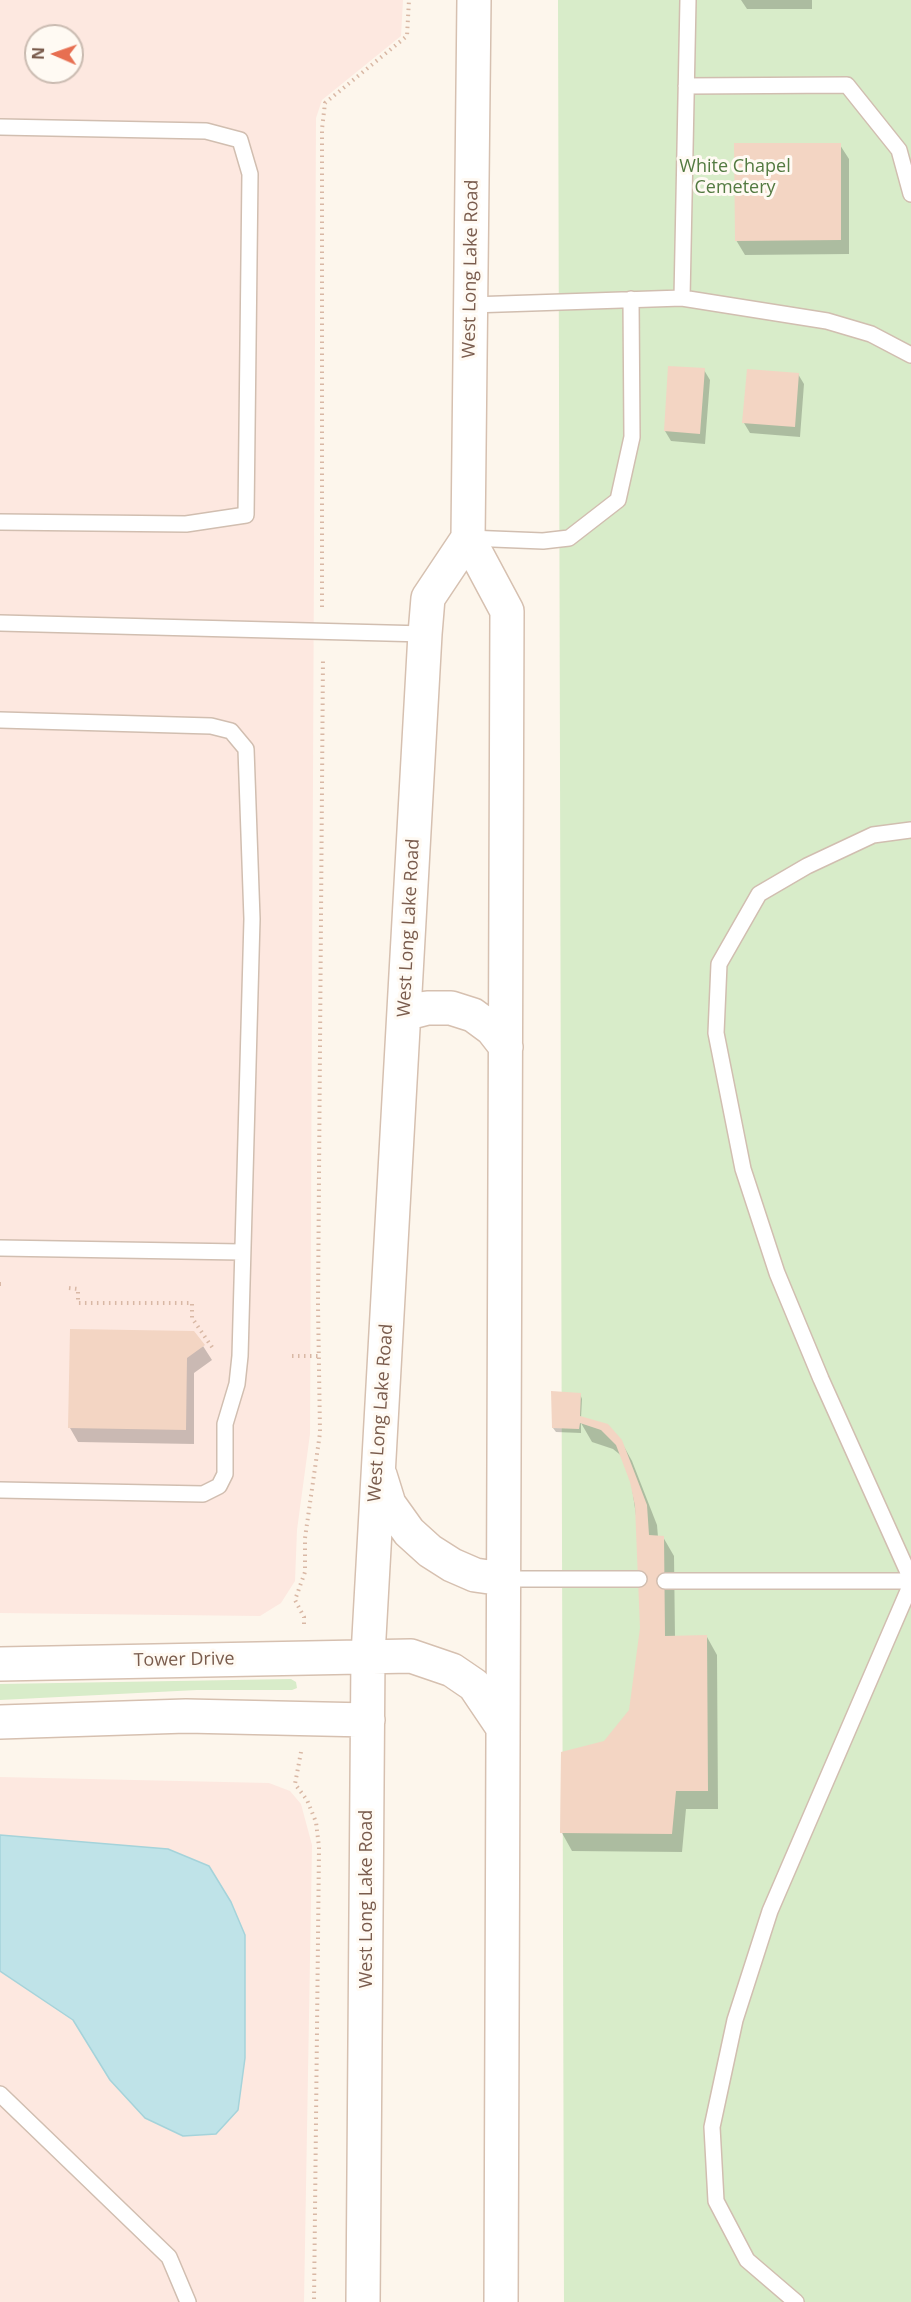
<!DOCTYPE html>
<html>
<head>
<meta charset="utf-8">
<style>
	body { margin:0 }
	#map { position:relative; width:911px; height:2302px; overflow:hidden; background:#fdf6ec; font-family:"Open Sans",sans-serif }
	canvas { display:block }
	.north { position:absolute; left:24px; top:24px; width:60px; height:60px; box-sizing:border-box; background:#fffaf3; border:2px solid #cabbb1; border-radius:50%; rotate:272deg; font-size:16px; font-weight:700; line-height:24px; text-align:center; color:#7a5c4d }
	.north::after { content:''; display:block; margin:auto; width:21px; height:27px; background:#e76f51; clip-path:polygon(50% 0,100% 100%,50% 72%,0 100%) }
</style>
</head>
<body>
<div id="map">
<canvas width="911" height="2302"></canvas>
<div class="north">N</div>
</div>
<script>
const c = document.querySelector('canvas').getContext('2d');
c.lineJoin = 'round';
function fill(path, color) { c.fillStyle = color; c.fill(path, 'evenodd'); }
const poly = rows => new Path2D(rows.map(r => 'M' + r).join(''));
function strokePath(path, color, width, dash) { c.strokeStyle = color; c.lineWidth = width; c.lineCap = dash ? 'butt' : 'round'; c.setLineDash(dash || []); c.stroke(path); }
function label(font, color, halo, rows, align = 'center') {
  c.font = font + ' "Open Sans",sans-serif'; c.lineWidth = 6; c.setLineDash([]); c.textBaseline = 'middle'; c.strokeStyle = halo; c.fillStyle = color; for (const [text, x, y, turn = 0] of rows) {
    c.save(); c.translate(x, y); c.rotate((+turn || 0) * Math.PI / 180); c.textAlign = isNaN(turn) ? turn : align; if (halo) c.strokeText(text, 0, 0); c.fillText(text, 0, 0); c.restore();
  }
}
const commercial = poly([
	[0,0,403,0,401,36,322,100,316,118,310,1434,297,1530,295,1581,281,1603,260,1616,0,1613],
	[36,36,72,36,72,72,36,72],
	[0,1777,269,1783,290,1791,301,1804,312,1845,304,2302,0,2302]
]);
const green = poly([
	[558,0,911,0,911,2302,564,2302],
	[291,1679,296,1682,297,1688,292,1690,197,1690,0,1700,0,1684]
]);
const water = poly([
	[0,1835,168,1849,209,1866,231,1902,245,1935,245,2058,238,2110,216,2134,183,2136,145,2118,110,2080,73,2020,0,1971,0,1835]
]);
const shadow = poly([
	[741,0,812,0,812,9,747,9],
	[840,145,849,159,849,254,745,255,736,240],
	[704,370,710,380,705,444,671,441,665,431],
	[798,374,804,384,800,437,750,433,744,423],
	[203,1346,212,1360,194,1373,194,1444,78,1442,70,1428],
	[580,1394,582,1399,581,1418,621,1441,632,1461,657,1525,658,1537,663,1537,674,1556,675,1637,707,1637,717,1655,718,1809,686,1809,682,1852,572,1851,562,1833,605,1742,631,1710,641,1628,639,1536,631,1481,623,1457,613,1449,592,1442,581,1423,581,1433,556,1432,553,1428]
]);
const building = poly([
	[734,143,841,143,841,240,735,241],
	[668,366,705,368,700,434,664,431],
	[747,369,799,373,795,427,742,423],
	[70,1329,194,1331,205,1345,187,1358,186,1430,68,1428],
	[551,1391,581,1393,580,1416,608,1424,622,1440,647,1505,649,1535,664,1536,665,1636,707,1635,708,1791,676,1791,672,1834,560,1833,561,1752,604,1741,629,1710,640,1628,635,1506,630,1482,616,1445,601,1430,580,1423,579,1429,552,1428]
]);
const path = poly([
	[322,607,322,129,325,103,407,36,409,0],
	[0,1284,1,1284],
	[69,1288,78,1289,78,1303,192,1303,192,1318,214,1350],
	[292,1356,318,1356],
	[304,1624,304,1617,295,1600,305,1572,305,1538,320,1433,318,1305,323,657],
	[301,1752,295,1784,307,1800,316,1822,319,1847,314,2302]
]);
const lane = poly([
	[686,86,847,85,899,150,911,194],
	[0,127,206,131,240,140,250,174,246,515,186,524,0,522],
	[682,298,688,0],
	[471,305,682,298,827,321,871,334,911,355],
	[468,538,543,541,569,538,618,500,632,437,631,299],
	[0,623,425,634],
	[0,720,211,726,231,731,246,749,252,919,240,1356,237,1384,225,1424,225,1474,219,1486,203,1494,0,1490],
	[911,830,873,835,807,866,759,894,719,964,716,1033,743,1169,777,1273,821,1379,911,1579],
	[0,1248,241,1252],
	[503,1579,639,1579],
	[665,1581,911,1581],
	[0,2094,169,2257,188,2302],
	[796,2302,747,2260,716,2201,712,2127,735,2020,770,1911,911,1584]
]);
const secondary = poly([
	[474,0,468,538,507,611,501,2302],
	[404,1014,427,1008,451,1008,473,1015,492,1029,506,1047],
	[380,1475,389,1504,409,1532,430,1551,452,1565,475,1575,503,1579],
	[0,1664,411,1656,452,1670,474,1685,503,1728],
	[0,1722,186,1716,368,1720],
	[363,2302,368,1655,425,634,428,598,468,538]
]);
const parkNames = [
	["White Chapel",735,167],
	["Cemetery",735,188]
];
const streetNames = [
	["West Long Lake Road",471,269,-89],
	["West Long Lake Road",409,928,-87],
	["West Long Lake Road",381,1413,-86],
	["Tower Drive",184,1660,-1],
	["West Long Lake Road",367,1899,-90]
];
fill(commercial, '#fde8e0');
fill(green, '#d8ecc9');
fill(water, '#bfe3e8');
strokePath(water, '#a5d3da', 1.5);
fill(shadow, '#0003');
fill(building, '#f3d5c3');
strokePath(lane, '#d1beb0', 18);
strokePath(secondary, '#d6c0b0', 36);
strokePath(path, '#d9b8a5', 4, [1.5, 4.5]);
strokePath(lane, '#fff', 15);
strokePath(secondary, '#fff', 33);
label('18px', '#537a41', '#fffaf3', parkNames);
label('18px', '#7a5c4d', '#fffaf3', streetNames);
</script>
</body>
</html>
